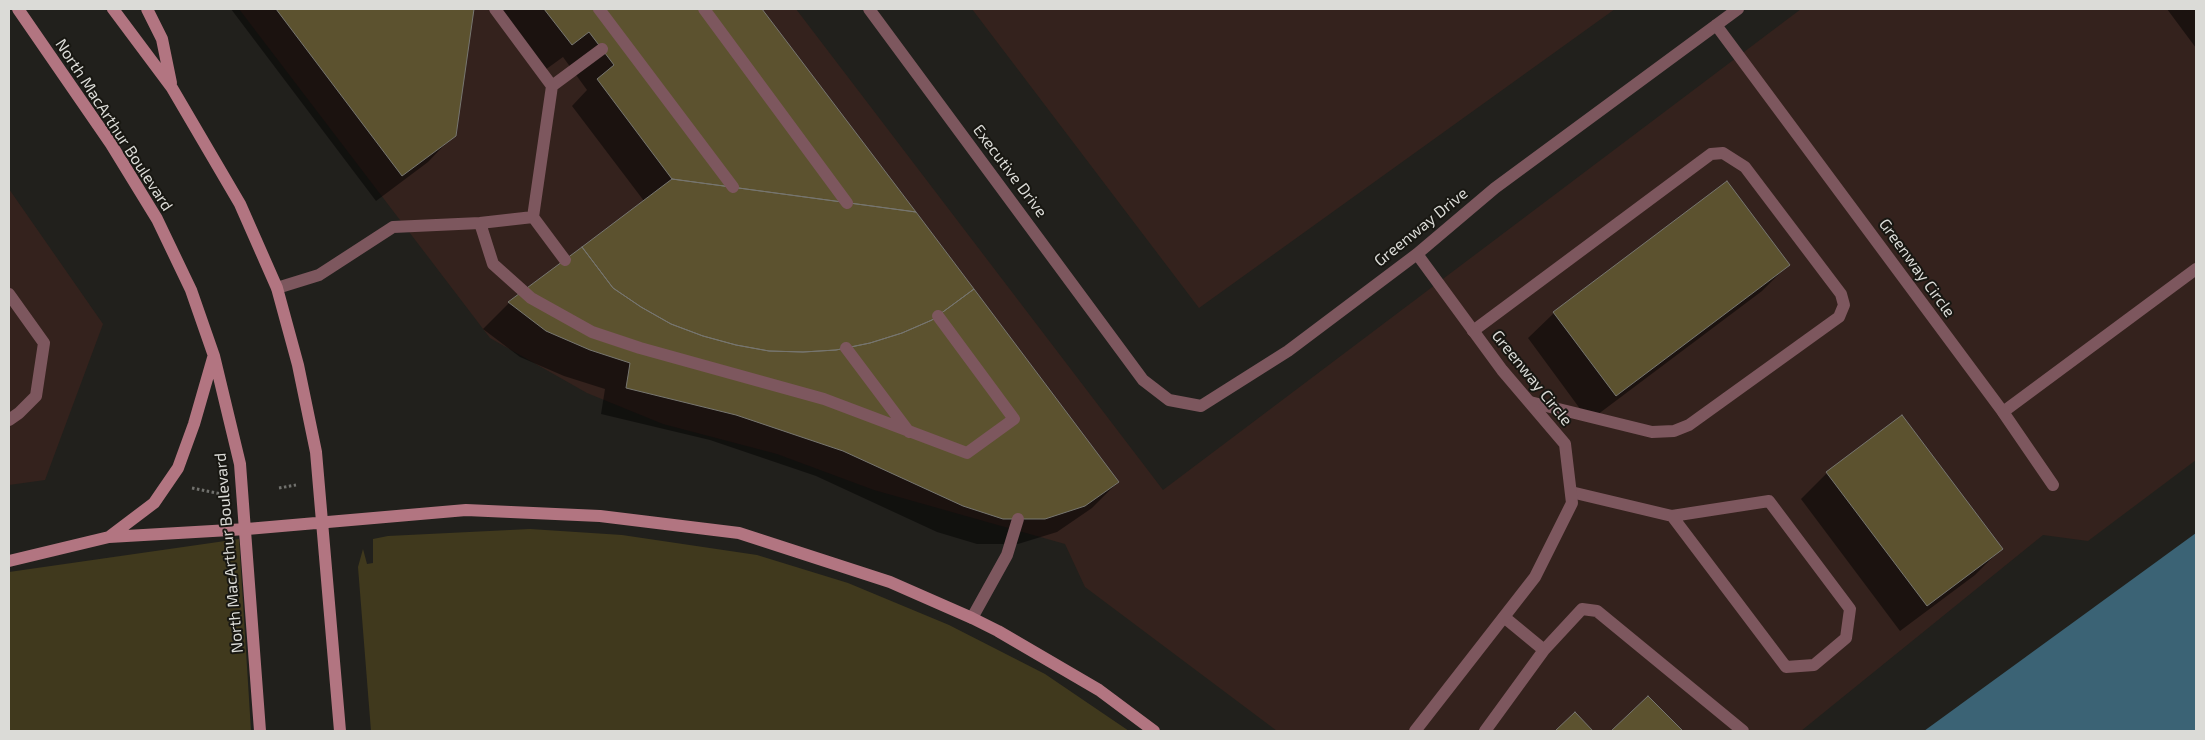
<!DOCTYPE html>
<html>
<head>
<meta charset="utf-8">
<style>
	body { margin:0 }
	#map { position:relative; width:2205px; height:740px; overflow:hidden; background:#21201c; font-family:"Exo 2",sans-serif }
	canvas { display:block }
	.frame { position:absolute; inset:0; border:10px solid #dbdbd7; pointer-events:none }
</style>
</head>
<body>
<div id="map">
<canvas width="2205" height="740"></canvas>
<div class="frame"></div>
</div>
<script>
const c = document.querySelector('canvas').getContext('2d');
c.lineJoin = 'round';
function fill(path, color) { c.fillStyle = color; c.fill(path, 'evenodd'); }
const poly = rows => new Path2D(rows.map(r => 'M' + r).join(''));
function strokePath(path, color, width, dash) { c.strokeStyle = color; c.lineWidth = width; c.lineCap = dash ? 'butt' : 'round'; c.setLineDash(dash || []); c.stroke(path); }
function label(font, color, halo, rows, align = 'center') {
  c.font = font + ' "Exo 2",sans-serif'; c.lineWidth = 4; c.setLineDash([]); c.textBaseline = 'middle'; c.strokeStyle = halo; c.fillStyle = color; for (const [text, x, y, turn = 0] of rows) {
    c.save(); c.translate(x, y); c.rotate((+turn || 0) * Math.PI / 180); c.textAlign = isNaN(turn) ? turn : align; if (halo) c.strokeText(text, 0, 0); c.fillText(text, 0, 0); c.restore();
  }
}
const commercial = poly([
	[239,9,796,9,1163,490,1801,9,2196,9,2196,460,2088,541,2043,535,1801,731,1277,731,1085,587,1065,544,874,490,777,454,663,424,587,393,490,338],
	[972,9,1615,9,1199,308],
	[9,189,103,324,45,480,9,485]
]);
const green = poly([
	[530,529,622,535,757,555,848,583,949,625,1045,674,1129,731,371,731,358,567,363,549,367,564,373,563,373,539,388,536],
	[239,539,251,731,9,731,9,572]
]);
const water = poly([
	[2196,533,2196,731,1924,731]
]);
const shadow = poly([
	[231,9,473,9,454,135,428,162,376,201],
	[499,9,761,9,1118,482,1092,508,1057,532,1018,544,977,544,937,532,816,476,710,440,601,414,605,389,564,376,520,357,483,329,509,303,644,201,572,106,587,90,563,57,545,70],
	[2167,9,2196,9,2196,48],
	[1788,265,1762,291,1589,421,1528,338,1554,313],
	[1827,473,2001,549,1975,575,1900,631,1801,499],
	[1648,697,1681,731,1613,731]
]);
const building = poly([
	[276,9,474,9,456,136,402,176,276,9],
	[544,9,762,9,916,212,672,179,597,79,614,65,589,32,572,45,544,9],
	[672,179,916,212,974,289,932,320,902,333,870,343,836,350,803,352,769,351,736,345,703,336,671,324,641,307,613,288,582,247,672,179],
	[1727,181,1790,265,1616,396,1553,312,1727,181],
	[582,247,613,288,641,307,671,324,703,336,736,345,769,351,803,352,836,350,870,343,902,333,932,320,974,289,1119,482,1085,506,1045,519,1003,519,963,506,843,451,736,415,626,388,630,363,590,350,546,331,508,302,582,247],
	[1902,415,2003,549,1927,606,1826,472,1902,415],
	[1648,696,1683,731,1611,731,1648,696],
	[1575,712,1593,731,1555,731,1575,712]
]);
const path = poly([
	[192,488,221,494],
	[279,488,296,485]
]);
const service = poly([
	[599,9,733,187],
	[704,9,847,203],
	[552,86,602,49],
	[533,217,565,260],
	[480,223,493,264,531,298,592,332,640,348,824,399,967,453,1014,419,938,316],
	[277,288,319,275,393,227,480,223,533,217,552,86,495,9],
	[9,294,44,343,36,396,19,413,9,420],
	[1473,331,1711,154,1723,153,1745,167,1841,294,1844,305,1839,317,1689,425,1674,431,1652,432,1530,402],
	[846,348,909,432],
	[2003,412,2196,269],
	[1571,492,1672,516,1786,667,1814,665,1846,638,1850,609,1769,501,1672,516],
	[1504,617,1544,650,1582,609,1597,611,1743,731],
	[972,618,1007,555,1018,519],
	[1485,731,1544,650]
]);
const minor = poly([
	[869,9,1143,380,1169,400,1201,406,1288,351,1417,254,1495,188,1738,9],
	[1716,25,2003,412,2053,485],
	[1415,731,1535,577,1572,503,1565,444,1502,370,1417,254]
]);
const secondary = poly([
	[18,9,111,144,157,219,191,290,214,356,240,464,260,731],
	[113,9,172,88,240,204,277,288,298,365,316,452,340,731],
	[147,9,162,39,171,83],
	[109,537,154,503,178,468,194,424,213,358],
	[9,561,109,537,247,529,466,510,600,516,739,533,890,582,972,618,998,631,1099,690,1154,731]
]);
const streetNames = [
	["North MacArthur Boulevard",114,125,57],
	["Executive Drive",1010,171,53],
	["Greenway Drive",1421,227,-39],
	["Greenway Circle",1917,268,54],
	["Greenway Circle",1532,378,51],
	["North MacArthur Boulevard",229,553,-95]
];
fill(commercial, '#34221d');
fill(green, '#40391d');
fill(water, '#3b6375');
fill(shadow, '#0007');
fill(building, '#5c522f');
strokePath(building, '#777670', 1);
strokePath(path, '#71716d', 3, [2.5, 2.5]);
strokePath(service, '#7d575e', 12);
strokePath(minor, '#7d575e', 12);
strokePath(secondary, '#b27581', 12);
label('16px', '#dbdbd7', '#181712', streetNames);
</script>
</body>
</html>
